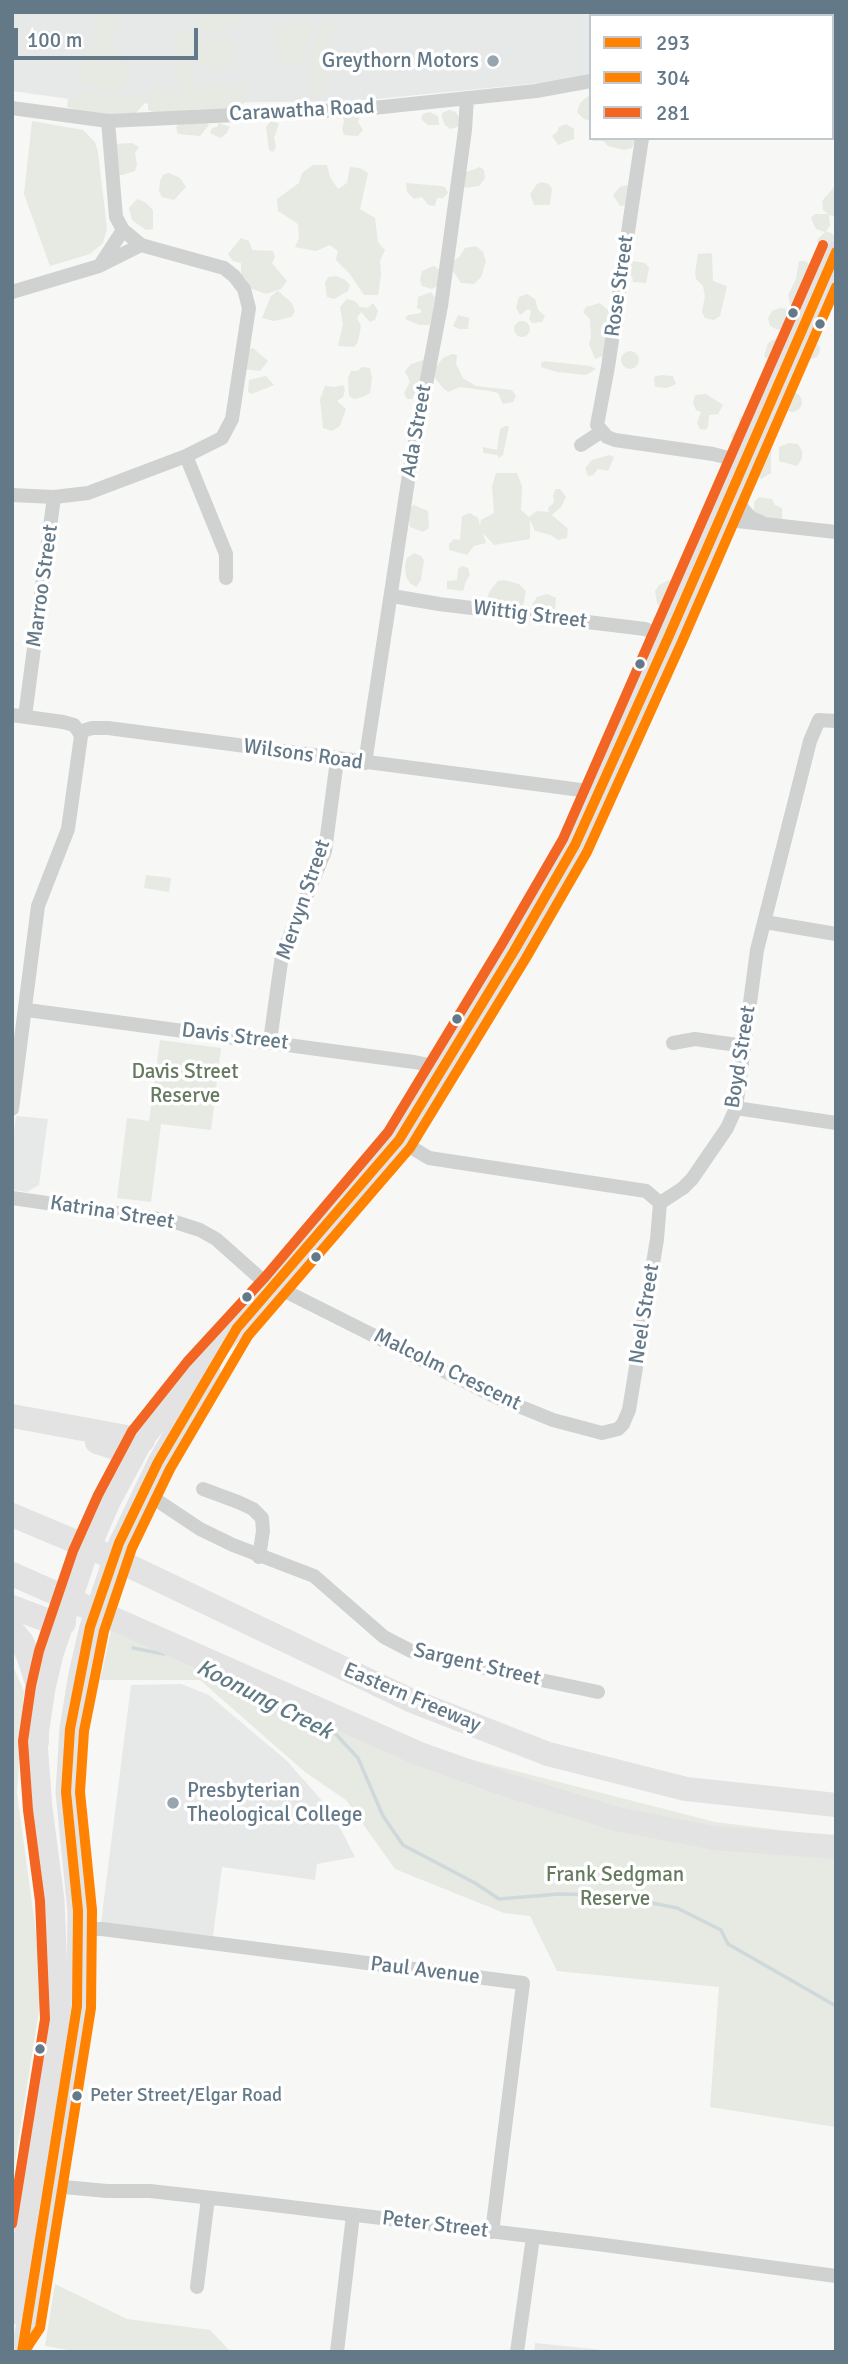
<!DOCTYPE html>
<html>
<head>
<meta charset="utf-8">
<style>
	body { margin:0 }
	#map { position:relative; width:848px; height:2364px; overflow:hidden; background:#f7f7f5; font-family:Signika,sans-serif }
	canvas { display:block }
	.frame { position:absolute; inset:0; border:14px solid #647988; pointer-events:none }
	.legend { position:absolute; left:589px; top:14px; width:245px; height:126px; box-sizing:border-box; background:#fff; border:2px solid #c1c9cf; margin:0; padding:9px 12px; list-style:none; font-size:21px; color:#647988 }
	.legend li { display:flex; align-items:center; gap:14px; height:35px }
	.legend b { width:35px; border:2px solid #c1c9cf }
	.scale { position:absolute; left:14px; top:28px; width:184px; height:32px; box-sizing:border-box; border:4px solid #647988; border-top:0; padding-left:9px; font-size:21px; line-height:24px; white-space:nowrap; color:#647988; -webkit-text-stroke:5px #fff; paint-order:stroke }
</style>
</head>
<body>
<div id="map">
<canvas width="848" height="2364"></canvas>
<div class="frame"></div>
<ul class="legend">
<li><b style="height:9px;background:#ff8200"></b>293</li>
<li><b style="height:9px;background:#ff8200"></b>304</li>
<li><b style="height:9px;background:#f26522"></b>281</li>
</ul>
<div class="scale">100 m</div>
</div>
<script>
const c = document.querySelector('canvas').getContext('2d');
c.lineJoin = 'round';
function fill(path, color) { c.fillStyle = color; c.fill(path, 'evenodd'); }
const poly = rows => new Path2D(rows.map(r => 'M' + r).join(''));
function strokePath(path, color, width, dash) { c.strokeStyle = color; c.lineWidth = width; c.lineCap = dash ? 'butt' : 'round'; c.setLineDash(dash || []); c.stroke(path); }
function label(font, color, halo, rows, align = 'center') {
  c.font = font + ' Signika,sans-serif'; c.lineWidth = 7; c.setLineDash([]); c.textBaseline = 'middle'; c.strokeStyle = halo; c.fillStyle = color; for (const [text, x, y, turn = 0] of rows) {
    c.save(); c.translate(x, y); c.rotate((+turn || 0) * Math.PI / 180); c.textAlign = isNaN(turn) ? turn : align; if (halo) c.strokeText(text, 0, 0); c.fillText(text, 0, 0); c.restore();
  }
}
const built = poly([
	[12,12,745,12,744,16,591,16,591,78,356,101,106,104,12,91],
	[16,1116,48,1119,39,1185,27,1192,12,1190,12,1144],
	[181,1684,209,1695,287,1761,332,1812,355,1857,317,1864,315,1880,222,1867,213,1936,101,1923,131,1685],
	[535,2343,621,2352,534,2352]
]);
const green = poly([
	[96,12,120,12,115,36,111,43,102,46,116,49,129,66,127,86,118,93,108,94,93,89,86,87,81,82,80,63,88,43,94,44,93,36,98,19],
	[211,12,234,12,243,16,241,22,216,34,204,30,198,21,201,15],
	[298,21,307,23,313,35,305,45,306,58,292,66,280,63,273,45,275,35,280,28],
	[329,22,334,25,335,31,329,39,330,46,327,94,316,99,310,92,313,75,307,72,320,24],
	[188,31,192,35,193,49,190,69,195,86,192,90,205,90,218,81,228,85,232,90,241,84,245,94,243,105,237,114,196,110,161,115,148,110,148,98,152,92,159,89,189,90,178,83,177,39,180,35],
	[214,37,226,37,234,45,232,66,222,72,212,67,201,66,196,59,196,50,199,43],
	[85,91,102,96,141,95,144,104,127,123,67,107,68,99],
	[588,96,591,96,591,121,584,119,577,112,580,103],
	[449,110,456,112,461,122,457,127,450,129,445,125,442,118,442,113],
	[430,112,438,116,439,125,428,125,421,119,423,114],
	[346,114,360,115,358,122,363,130,358,136,344,135,342,128,344,122,343,117],
	[203,119,209,125,200,136,178,134,176,127,182,121],
	[272,120,279,124,274,138,276,147,273,152,269,150,266,127],
	[32,121,83,130,95,142,98,152,107,229,103,243,90,254,50,266,24,194],
	[219,123,230,127,226,134,220,138,210,133,212,128,217,127],
	[566,124,574,129,574,139,558,145,552,136,557,132,559,127],
	[592,138,636,138,632,148,624,150,608,146,603,141,593,141],
	[132,143,139,147,135,153,137,165,135,171,123,175,117,175,116,144],
	[313,165,327,165,330,177,338,189,347,183,350,167,360,168,368,173,360,209,375,218,378,242,385,250,380,261,381,275,378,295,364,295,349,273,336,260,338,251,330,245,316,251,295,247,299,238,298,224,278,211,277,199,299,183,302,173],
	[480,167,484,170,485,178,479,186,465,188,462,179,464,173],
	[169,173,180,178,186,187,174,200,162,197,159,191,160,181,163,175],
	[542,182,549,184,552,189,550,205,534,205,530,194,537,184],
	[406,183,441,186,445,187,448,193,443,198,437,198,435,206,428,205,422,197,414,199,407,192],
	[627,185,631,189,627,205,620,206,613,195,620,187],
	[836,185,836,217,829,215,830,226,826,231,833,234,835,240,828,249,819,247,817,240,825,232,816,229,811,218,815,214,828,214,823,210,822,201],
	[137,199,145,202,153,210,153,229,146,230,132,220,129,208],
	[241,238,249,241,252,250,273,251,275,257,272,263,287,281,281,289,266,294,247,287,247,280,241,275,241,263,233,261,228,254],
	[476,246,483,252,486,261,481,277,474,284,461,283,453,271,453,262,460,256,465,248],
	[708,253,712,254,713,281,727,286,720,316,714,320,705,318,702,312,705,296,703,286,696,279,695,273,698,254],
	[632,261,645,263,649,268,646,283,633,282,632,276,626,274,626,268],
	[799,261,806,261,815,271,813,282,803,310,790,304,788,295,796,279],
	[434,266,441,271,437,286,432,289,422,286,420,280,422,271],
	[336,276,344,279,350,285,348,291,334,299,327,297,325,283,328,277],
	[278,291,292,303,295,312,291,317,274,321,262,318,271,296],
	[431,292,435,298,433,320,429,325,419,325,405,319,408,315,421,313,421,310,417,308,418,297],
	[527,294,535,299,538,310,545,316,542,322,532,323,529,319,531,311,528,309,520,315,516,308,519,297],
	[347,299,355,301,360,307,368,308,373,303,378,311,375,320,370,322,361,312,357,318,361,326,358,342,354,347,338,346,343,324,340,307],
	[600,303,609,311,607,348,603,356,595,359,589,344,591,338,590,319,583,312,586,307],
	[780,308,789,309,792,318,789,325,778,330,770,326,768,318,772,311],
	[458,315,469,318,468,329,459,329,453,326],
	'514 329a8 8 0 1 1 16 0a8 8 0 1 1-16 0Z',
	[775,339,789,344,783,363,774,365,764,356,768,343],
	'802 350a9 9 0 1 1 18 0a9 9 0 1 1-18 0Z',
	[253,348,268,361,260,371,244,369,245,351],
	'621 360a9 9 0 1 1 18 0a9 9 0 1 1-18 0Z',
	[452,354,457,355,456,364,463,378,476,386,512,390,516,396,513,402,503,404,498,393,490,391,460,387,448,392,443,388,434,377,433,370,443,358],
	[426,359,423,381,416,384,419,386,412,399,407,399,404,393,410,382,405,371,411,364],
	[544,361,590,366,596,369,586,375,557,372,541,367,541,363],
	[363,367,370,368,372,378,370,393,363,397,354,399,349,396,348,378,351,371,357,371],
	[661,375,673,376,676,384,667,388,655,387,654,377],
	[266,376,274,385,252,394,248,392,249,380],
	[343,385,345,390,343,397,337,401,346,409,340,426,332,431,323,428,320,399,325,386,335,387],
	'782 402a10 10 0 1 1 20 0a10 10 0 1 1-20 0Z',
	[706,394,723,405,718,414,709,415,708,427,705,430,700,429,697,423,701,412,696,410,693,403,695,395],
	[749,413,754,413,757,420,754,430,738,444,733,441,731,435,738,427,740,417],
	[505,426,509,426,503,455,499,458,497,455,483,453,483,447,497,450,500,429],
	[789,443,798,444,802,451,802,459,797,466,779,461,779,447],
	[768,449,771,451,771,473,761,479,756,474,754,462,757,455],
	[609,455,614,457,608,471,598,469,593,475,588,476,585,468,592,460],
	[496,473,517,473,522,486,521,510,529,517,537,511,549,512,548,508,554,502,553,495,556,489,560,489,566,497,561,507,552,515,568,529,567,538,558,540,551,535,535,531,530,520,530,539,494,545,483,533,486,543,474,546,467,555,449,550,449,544,454,539,460,540,462,516,470,513,478,518,480,525,481,520,494,513,492,486],
	[759,497,772,499,775,505,782,508,782,522,775,523,754,512,754,502],
	[414,505,428,511,429,528,423,532,410,527,407,509],
	[414,553,421,556,424,560,421,580,416,587,410,583,406,577,405,565,407,558],
	[462,566,468,568,470,575,466,581,463,591,447,589,447,581,457,580,458,569],
	[683,577,668,611,662,611,657,603,655,591,659,585,669,580,678,582],
	[504,580,519,584,526,591,523,606,517,611,494,607,489,602,488,595,491,589,498,581],
	[547,594,556,598,555,612,532,609,532,605,537,597],
	[146,875,171,878,169,892,144,888],
	[160,1040,221,1048,211,1130,161,1124,151,1202,117,1198,127,1118,149,1121],
	[114,1618,422,1747,715,1822,836,1837,836,2127,710,2107,719,1987,557,1971,530,1916,504,1913,395,1869,346,1800,305,1772,200,1680,100,1680],
	[12,1664,24,1691,17,1793,43,1985,12,2181],
	[55,2284,127,2319,210,2330,231,2352,80,2352,45,2346]
]);
const stream = poly([
	[133,1648,164,1654],
	[225,1681,252,1698,332,1730,358,1758,383,1816,403,1845,475,1883,499,1899,559,1894,612,1895,677,1908,721,1930,728,1944,836,2006]
]);
const minor = poly([
	[661,16,661,12],
	[832,60,836,61],
	[12,108,108,121,363,109,536,91,591,81],
	[642,138,608,367,597,425,607,437,615,440,713,454,744,462],
	[100,265,123,230],
	[12,292,99,266,141,245],
	[581,445,601,432],
	[186,456,226,554,226,578],
	[737,483,742,508,751,518,761,522],
	[12,495,54,497,88,493,186,456,222,438,232,419,249,308,244,289,234,276,224,268,141,245,123,230,116,217,108,121],
	[719,519,836,532],
	[392,596,439,604,645,629,668,638],
	[12,715,63,722,74,725,79,732,92,728,108,728,581,790,598,796],
	[25,716,54,497],
	[365,763,410,468,441,306,465,130,467,98],
	[765,922,836,934],
	[27,1010,414,1062,434,1066,442,1070],
	[270,1041,282,955,325,851,337,760],
	[673,1043,695,1039,744,1046],
	[736,1108,836,1123],
	[12,1109,38,906,68,829,81,736,79,732],
	[399,1140,429,1158,646,1191,660,1203],
	[12,1198,172,1221,200,1230,216,1239,261,1279,494,1396,553,1420,602,1433,618,1429,623,1424,629,1410,657,1239,660,1203],
	[660,1203,683,1188,692,1179,727,1128,736,1108,757,950,810,741,819,720,836,721],
	[203,1489,238,1502,253,1509,262,1518,263,1531,259,1557],
	[143,1491,200,1529,233,1545,314,1576,384,1637,411,1651,460,1663,598,1692],
	[79,1929,102,1929,523,1983,492,2232],
	[42,2185,107,2191,150,2191,257,2203,597,2244,836,2276],
	[197,2287,208,2198],
	[337,2352,353,2215],
	[517,2352,533,2237]
]);
const primary = poly([
	[12,2314,59,2020,54,1900,42,1808,37,1742,45,1688,53,1654,86,1557,110,1502,143,1440,197,1371,276,1285,399,1140,514,951,575,845,598,796,836,251],
	[22,2352,77,2006,78,1911,66,1792,70,1729,79,1674,90,1627,119,1543,158,1462,210,1371]
]);
const motorway = poly([
	[12,1416,143,1440],
	[97,1442,122,1450,131,1460],
	[12,1515,100,1552,410,1700,548,1754,686,1789,836,1805],
	[12,1574,420,1754,507,1785,617,1819,714,1838,836,1847],
	[12,1607,54,1623,64,1623],
	[12,1630,22,1642,29,1658,37,1683,37,1742]
]);
const bus1 = poly([
	[22,2352,77,2006,78,1911,66,1792,70,1729,90,1627,119,1543,158,1462,237,1328,399,1140,514,951,575,845,668,638,836,252]
]);
const bus2 = poly([
	[24,2352,40,2328,91,2008,92,1910,80,1792,84,1731,104,1631,132,1548,170,1469,248,1336,410,1148,526,958,587,852,681,644,836,287]
]);
const bus3 = poly([
	[12,2224,45,2019,40,1901,28,1810,23,1741,31,1686,39,1651,73,1551,98,1495,132,1431,187,1362,266,1276,388,1132,502,944,563,839,823,245]
]);
const markers = [
	[493,61,7,"#97a5ae"],
	[793,313,6,"#647988"],
	[820,324,6,"#647988"],
	[640,664,6,"#647988"],
	[457,1019,6,"#647988"],
	[316,1257,6,"#647988"],
	[247,1297,6,"#647988"],
	[173,1803,7,"#97a5ae"],
	[40,2049,6,"#647988"],
	[77,2096,6,"#647988"]
];
const busNames = [
	["Peter Street/Elgar Road",90,2096]
];
const poiNames = [
	["Greythorn Motors",479,61],
	["Presbyterian",187,1791,"left"],
	["Theological College",187,1815,"left"]
];
const streetNames = [
	["Carawatha Road",302,111,-3],
	["Rose Street",620,286,-82],
	["Ada Street",417,431,-80],
	["Marroo Street",43,586,-82],
	["Wittig Street",530,615,7],
	["Wilsons Road",303,755,8],
	["Mervyn Street",304,900,-71],
	["Davis Street",235,1037,7],
	["Boyd Street",741,1057,-81],
	["Katrina Street",112,1213,9],
	["Neel Street",645,1314,-81],
	["Malcolm Crescent",447,1370,26],
	["Sargent Street",477,1665,13],
	["Eastern Freeway",412,1698,23],
	["Paul Avenue",425,1971,7],
	["Peter Street",435,2225,7]
];
const parkNames = [
	["Davis Street",185,1072],
	["Reserve",185,1096],
	["Frank Sedgman",615,1875],
	["Reserve",615,1899]
];
const waterNames = [
	["Koonung Creek",264,1700,27]
];
fill(built, '#e7e8e8');
fill(green, '#e6eae3');
strokePath(stream, '#cfd8da', 3.5);
strokePath(minor, '#d0d2d2', 14);
strokePath(primary, '#e3e3e3', 21);
strokePath(motorway, '#e3e3e3', 24);
strokePath(bus1, '#ff8200', 10);
strokePath(bus2, '#ff8200', 10);
strokePath(bus3, '#f26522', 10);
for (const [x, y, r, color] of markers) { const dot = new Path2D(); dot.arc(x, y, r, 0, 2 * Math.PI); c.fillStyle = color; c.fill(dot); strokePath(dot, '#fff', 2.5); }
label('19px', '#647988', '#fff', busNames, 'left');
label('21px', '#647988', '#fff', poiNames, 'right');
label('21px', '#647988', '#fff', streetNames);
label('21px', '#667a5f', '#fff', parkNames);
label('italic 23px', '#5f7b84', '#fff', waterNames);
</script>
</body>
</html>
